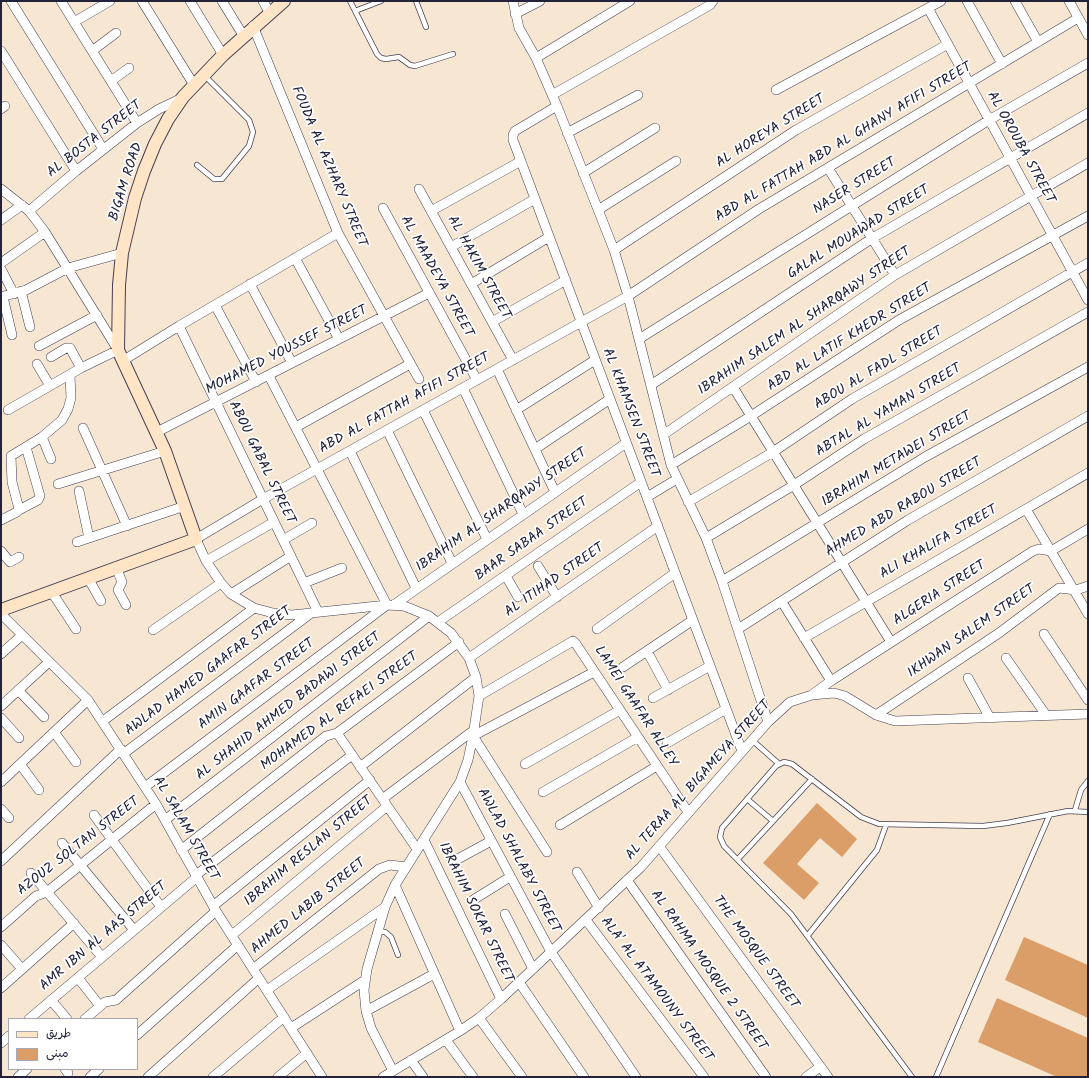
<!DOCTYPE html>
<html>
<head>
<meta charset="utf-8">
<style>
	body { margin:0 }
	#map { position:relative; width:1089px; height:1078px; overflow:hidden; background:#f7e7d2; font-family:Kalam,"Playpen Sans Arabic",sans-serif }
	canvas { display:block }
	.frame { position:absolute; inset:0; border:2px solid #22223b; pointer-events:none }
	.legend { position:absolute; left:8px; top:1018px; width:130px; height:52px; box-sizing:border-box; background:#fff; border:1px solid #a7a7b1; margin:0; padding:5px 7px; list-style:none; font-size:12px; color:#22223b }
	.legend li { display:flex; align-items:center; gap:8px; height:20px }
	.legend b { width:20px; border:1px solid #a7a7b1 }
</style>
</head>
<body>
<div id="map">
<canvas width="1089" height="1078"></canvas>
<div class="frame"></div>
<ul class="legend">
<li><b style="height:5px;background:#ffe4c6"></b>طريق</li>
<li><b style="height:11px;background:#db9e68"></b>مبنى</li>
</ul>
</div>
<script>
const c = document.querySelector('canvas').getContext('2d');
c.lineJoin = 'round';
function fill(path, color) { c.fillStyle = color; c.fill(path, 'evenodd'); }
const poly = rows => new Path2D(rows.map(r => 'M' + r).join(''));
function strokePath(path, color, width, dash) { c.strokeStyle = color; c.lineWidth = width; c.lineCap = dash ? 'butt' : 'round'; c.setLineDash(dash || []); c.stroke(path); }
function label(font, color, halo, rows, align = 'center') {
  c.font = font + ' Kalam,sans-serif'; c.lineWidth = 3.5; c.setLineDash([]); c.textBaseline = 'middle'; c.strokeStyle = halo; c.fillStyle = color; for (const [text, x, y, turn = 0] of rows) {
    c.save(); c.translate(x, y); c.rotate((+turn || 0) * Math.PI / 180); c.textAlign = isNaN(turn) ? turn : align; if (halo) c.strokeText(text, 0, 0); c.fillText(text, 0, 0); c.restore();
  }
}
const building = poly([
	[817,803,857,839,842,857,820,838,797,864,819,883,804,900,763,863],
	[1024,937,1088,965,1088,1018,1005,980],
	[997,998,1088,1038,1088,1077,1057,1077,978,1042]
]);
const lane = poly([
	[350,1,377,54,381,58,386,59,399,57,410,65,415,66,453,54],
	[416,1,426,27],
	[355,11,381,1],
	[197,165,214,179,222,179,249,146,253,132,249,120,205,76],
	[752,740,779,764],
	[747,799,773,821],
	[1075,810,1081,790,1088,781],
	[738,859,812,779],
	[378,931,385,932,391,937,398,955],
	[808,935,877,850,886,825],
	[912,1077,791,914,724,846,720,837,722,828,776,766,784,762,792,764,861,817,879,824,983,826,1007,823,1068,811,1088,812],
	[936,1077,1050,814]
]);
const street = poly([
	[11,1,103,149],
	[61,1,137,123],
	[142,1,194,85],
	[190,1,223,55],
	[222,1,243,35],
	[263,1,269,12],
	[513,1,519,28,536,58,557,106,614,250,628,296,671,465,706,538,722,581,768,722],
	[967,1,1002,64],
	[1015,1,1038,42],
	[1069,1,1088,35],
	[928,8,1088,300],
	[515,14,540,1],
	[74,22,110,1],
	[253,26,338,233,419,379],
	[1,51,76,171],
	[92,51,116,33],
	[536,58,630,1],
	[111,81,129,68],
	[776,90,941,1],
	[552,95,710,5,713,1],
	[557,106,515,131,513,135,513,140,742,751],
	[1,109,5,106],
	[567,133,638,95],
	[828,168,895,275],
	[583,173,655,128],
	[1,189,29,211,45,232,118,350,81,368,8,410],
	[419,189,513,360],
	[383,208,477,380],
	[598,210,676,161],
	[29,211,76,171,137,123,159,109,182,98],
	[431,211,521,161],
	[1,220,22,205],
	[451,247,535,199],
	[614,250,796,130,948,44],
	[295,258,339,339],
	[1,263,45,232],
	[1,269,14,294],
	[250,284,292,363],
	[471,284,549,237],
	[21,291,30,327],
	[1,297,26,290,68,268,122,253],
	[3,297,12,335],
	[215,305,256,382],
	[492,322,566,280],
	[179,326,318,612],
	[639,339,989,120,1088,63],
	[39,346,97,315],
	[51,357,66,348,70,348,81,368],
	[124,360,179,326,338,233],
	[37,364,50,386],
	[497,369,555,492],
	[651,385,871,239,1088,113],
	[733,387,891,642],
	[463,388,523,514],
	[423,410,487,539],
	[516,410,595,360],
	[296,427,410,364],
	[83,428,127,526],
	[387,430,452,563],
	[157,432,429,293],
	[663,435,895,275,1088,163],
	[42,437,51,459],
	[535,449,610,399],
	[350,451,416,588],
	[671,465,751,416,899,320,1088,216],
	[58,484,165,451],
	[79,491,89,538],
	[647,497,677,479],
	[688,502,773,452,852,399,1088,263],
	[1026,509,1088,614],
	[19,510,38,500,40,496,26,447],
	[1,520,17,512,19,509,12,482,11,456,42,437,62,420,68,409,71,398,70,375],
	[706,538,794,485,864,439,1088,312],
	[283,540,312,523],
	[77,542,185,506],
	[1,551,10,562,19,557],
	[206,561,274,522],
	[538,566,557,597],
	[116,567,122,582,118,590,126,605],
	[506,576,518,597],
	[88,578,101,601],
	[722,581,925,457,1088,367],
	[304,583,342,568],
	[51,591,76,629],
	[231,594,291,556],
	[782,602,831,681],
	[395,604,626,443],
	[1,614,88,700,156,804,216,911,322,1077],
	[438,622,641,482],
	[597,629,675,573],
	[738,629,908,520,1088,416],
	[153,630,221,583],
	[1044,634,1088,700],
	[804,638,1088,473],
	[647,651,668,690],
	[1,654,22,635],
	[469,658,658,526],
	[1006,658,1046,715],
	[623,667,693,620],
	[968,678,990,718],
	[18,690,44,717],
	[813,694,831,681,1033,551,1039,549,1051,551,1088,529],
	[479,696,573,641,576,644,688,812],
	[653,698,710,666],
	[1,706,49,662],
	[876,715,999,633,1059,588,1076,590,1088,586],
	[1,718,19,738],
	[103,721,254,608],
	[54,732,76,762],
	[337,733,417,849],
	[667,743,726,709],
	[123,754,310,614],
	[20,764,39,790],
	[525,764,620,710],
	[360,767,476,677],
	[1,782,88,700],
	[460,782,551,952,636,1077],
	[145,787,387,605,269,376],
	[543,792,638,737],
	[1,809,9,818],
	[94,815,161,907],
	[165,820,429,616],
	[560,825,657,766],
	[424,840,501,999],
	[62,843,134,930],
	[659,846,828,1077],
	[181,850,326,736,337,733,459,642],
	[547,852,473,736,594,672],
	[1,861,121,749],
	[454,861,491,841],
	[577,872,599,908],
	[31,873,102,957],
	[196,875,352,755],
	[627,880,766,1077],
	[395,885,460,1031],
	[473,900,510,877],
	[213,906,370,780],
	[505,914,533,969],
	[586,920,704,1077],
	[1,927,36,896,47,892,156,804],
	[232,935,385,808,385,797,474,730],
	[1,945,22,969],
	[253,969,379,869,390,865,406,867],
	[78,978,100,1006],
	[519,982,584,1077],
	[1,988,74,923],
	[267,990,385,907],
	[51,1000,67,1019],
	[366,1011,434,974],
	[479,1018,522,1077],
	[29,1019,197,877],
	[85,1019,105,1002,116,1000,216,911],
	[291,1028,365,980],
	[137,1035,238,945],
	[446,1040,473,1077],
	[1,1043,9,1036],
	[411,1060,423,1077],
	[65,1069,68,1073],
	[393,1071,371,1028,366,1011,364,990,367,969,385,907,395,885,460,782,468,760,473,736,479,696,476,677,469,658,451,633,429,616,404,606,387,605,292,615,273,613,254,608,231,594,221,583,206,561,196,539,263,499,628,296,759,209,1078,18],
	[18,1077,27,1069],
	[90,1077,99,1069],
	[148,1077,259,978],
	[213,1077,284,1017],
	[278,1077,307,1053],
	[383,1077,460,1031,479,1018,501,999,641,867,768,722,790,702,812,695,834,693,845,696,876,715,895,721,1088,714],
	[806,1077,820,1067]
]);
const secondary = poly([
	[1,610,196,539,165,451,118,350,119,285,122,253,135,198,144,171,155,144,168,119,183,97,223,55,284,1]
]);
const streetNames = [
	["AL HOREYA STREET",771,132,-32],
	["AL BOSTA STREET",95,140,-38],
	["ABD AL FATTAH ABD AL GHANY AFIFI STREET",844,143,-31],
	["AL OROUBA STREET",1020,148,61],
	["FOUDA AL AZHARY STREET",328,167,67],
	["BIGAM ROAD",127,182,-72],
	["NASER STREET",855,187,-32],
	["GALAL MOUAWAD STREET",859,233,-32],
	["AL HAKIM STREET",478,268,61],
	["AL MAADEYA STREET",436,277,61],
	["IBRAHIM SALEM AL SHARQAWY STREET",805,322,-34],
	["ABD AL LATIF KHEDR STREET",850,338,-32],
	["MOHAMED YOUSSEF STREET",287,351,-27],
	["ABOU AL FADL STREET",879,369,-31],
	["ABD AL FATTAH AFIFI STREET",405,404,-29],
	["ABTAL AL YAMAN STREET",889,411,-31],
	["AL KHAMSEN STREET",630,413,69],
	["IBRAHIM METAWEI STREET",897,460,-31],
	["ABOU GABAL STREET",261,463,64],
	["AHMED ABD RABOU STREET",904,508,-31],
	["IBRAHIM AL SHARQAWY STREET",502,511,-35],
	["BAAR SABAA STREET",532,540,-35],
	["ALI KHALIFA STREET",939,543,-30],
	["AL ITIHAD STREET",555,581,-35],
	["ALGERIA STREET",940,594,-33],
	["IKHWAN SALEM STREET",972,632,-35],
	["AWLAD HAMED GAAFAR STREET",209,672,-37],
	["AMIN GAAFAR STREET",257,685,-37],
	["AL SHAHID AHMED BADAWI STREET",289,707,-38],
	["LAMEI GAAFAR ALLEY",635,707,57],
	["MOHAMED AL REFAEI STREET",340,712,-36],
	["AL TERAA AL BIGAMEYA STREET",699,781,-48],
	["AL SALAM STREET",185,829,60],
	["AZOUZ SOLTAN STREET",79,847,-38],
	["IBRAHIM RESLAN STREET",309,852,-40],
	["AWLAD SHALABY STREET",518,861,62],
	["AHMED LABIB STREET",309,907,-39],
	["IBRAHIM SOKAR STREET",475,913,64],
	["AMR IBN AL AAS STREET",104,937,-40],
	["THE MOSQUE STREET",755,953,54],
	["AL RAHMA MOSQUE 2 STREET",708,971,55],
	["ALA' AL ATAMOUNY STREET",656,990,53]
];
fill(building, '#db9e68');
strokePath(lane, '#424052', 6);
strokePath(street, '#424052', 10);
strokePath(secondary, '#424052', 14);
strokePath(lane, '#fff', 4.5);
strokePath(street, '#fff', 9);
strokePath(secondary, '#ffe4c6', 12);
label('14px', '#22223b', '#fff', streetNames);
</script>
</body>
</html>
